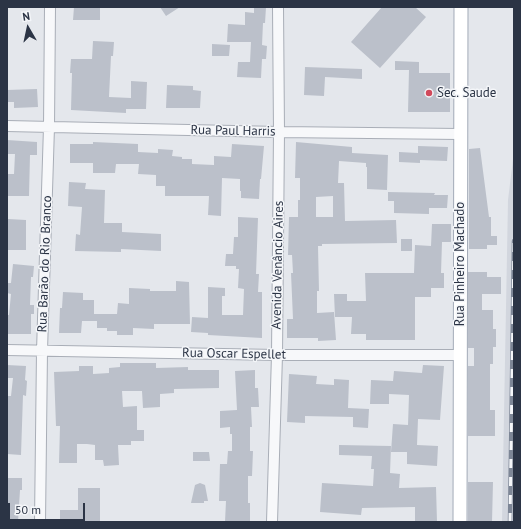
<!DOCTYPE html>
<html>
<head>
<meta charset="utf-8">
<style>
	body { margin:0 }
	#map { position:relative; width:521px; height:529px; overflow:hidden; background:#e4e7ec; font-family:"PT Sans",sans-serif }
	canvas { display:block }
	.frame { position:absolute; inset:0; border:8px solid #2b3445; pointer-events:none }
	.north { position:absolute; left:8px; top:8px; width:40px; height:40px; -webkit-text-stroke:3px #f4f6f9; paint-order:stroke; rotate:351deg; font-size:11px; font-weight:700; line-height:16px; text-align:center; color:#2b3445 }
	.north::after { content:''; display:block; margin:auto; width:14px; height:18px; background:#2b3445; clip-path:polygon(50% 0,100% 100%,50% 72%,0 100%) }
	.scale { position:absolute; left:8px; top:503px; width:77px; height:18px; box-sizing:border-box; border:2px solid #2b3445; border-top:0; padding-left:5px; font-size:12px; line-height:14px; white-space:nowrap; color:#2b3445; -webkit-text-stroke:3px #f4f6f9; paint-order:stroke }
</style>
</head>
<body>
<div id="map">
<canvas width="521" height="529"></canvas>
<div class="frame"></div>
<div class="north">N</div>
<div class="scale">50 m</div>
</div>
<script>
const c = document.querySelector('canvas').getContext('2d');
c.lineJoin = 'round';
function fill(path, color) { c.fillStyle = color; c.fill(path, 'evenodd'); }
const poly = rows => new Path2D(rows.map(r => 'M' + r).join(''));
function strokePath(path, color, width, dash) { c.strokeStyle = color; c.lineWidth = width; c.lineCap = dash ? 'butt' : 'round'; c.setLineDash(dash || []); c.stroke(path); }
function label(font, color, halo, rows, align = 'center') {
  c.font = font + ' "PT Sans",sans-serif'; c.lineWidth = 3; c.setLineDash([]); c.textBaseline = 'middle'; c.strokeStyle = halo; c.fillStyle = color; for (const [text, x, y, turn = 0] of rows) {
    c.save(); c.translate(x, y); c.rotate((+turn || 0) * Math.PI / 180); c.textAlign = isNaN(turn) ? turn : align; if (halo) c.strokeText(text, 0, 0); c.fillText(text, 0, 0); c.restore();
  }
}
const built = poly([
	[514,151,514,522,502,522,508,200]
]);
const building = poly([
	[74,7,100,7,100,20,73,20],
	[160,7,180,7,166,16],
	[254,7,266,7,265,23,263,23,262,45,267,46,266,59,262,59,261,78,237,77,238,62,250,62,251,42,227,42,228,24,245,25,245,12,254,13],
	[382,7,415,7,426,17,380,68,351,42],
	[93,41,114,42,113,56,111,56,109,97,131,98,131,81,147,82,146,109,126,109,126,113,71,110,72,73,70,73,71,59,92,59],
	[212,44,230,45,229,56,212,56],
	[395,61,419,62,419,73,450,73,450,112,408,112,409,70,395,70],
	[305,67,362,69,362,79,325,77,324,96,304,95],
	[167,85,193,86,193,90,201,91,200,108,166,108],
	[37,89,38,107,14,108,14,102,7,102,7,90],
	[7,140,37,142,37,155,30,155,29,196,7,196,7,174,14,174,15,154,7,154],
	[93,142,138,144,138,152,158,153,158,149,173,150,172,156,182,157,182,159,192,159,192,164,214,165,214,156,231,157,232,144,264,146,261,179,260,179,259,199,241,198,241,191,240,191,240,179,222,178,221,216,208,215,209,196,165,196,165,186,156,186,156,175,138,174,139,164,116,164,115,173,93,173,93,163,70,163,70,144,93,144],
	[296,142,352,147,352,153,388,155,387,190,367,189,367,167,366,167,366,163,339,161,338,183,344,183,345,221,396,220,397,243,322,244,322,246,318,246,319,291,317,291,317,313,334,312,336,340,318,341,318,338,287,338,287,319,293,319,291,273,293,273,292,255,288,255,289,217,298,217,298,200,300,200,300,178,295,178],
	[333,196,333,217,316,217,316,197],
	[418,146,448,147,447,161,420,160,420,163,399,162,399,152,418,153],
	[480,148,489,217,491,217,491,236,497,236,497,245,487,245,487,249,469,249,469,149],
	[69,182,86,183,85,189,105,190,104,223,122,223,122,232,161,234,161,251,121,249,121,252,75,251,76,234,80,235,82,207,68,206],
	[388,192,435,193,434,195,448,195,447,208,429,208,429,214,394,213,394,201,388,201],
	[238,217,258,218,256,274,259,274,258,292,262,292,262,338,208,335,208,333,191,332,192,317,208,318,208,287,225,288,225,296,222,296,222,315,243,315,244,289,238,288,239,269,236,269,236,266,225,266,226,254,233,254,234,237,238,237],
	[8,219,26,220,26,250,7,250],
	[432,224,451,224,451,242,442,242,441,273,444,273,444,288,431,288,431,297,415,297,415,340,366,340,366,334,351,334,352,317,335,317,334,294,347,294,347,301,366,301,365,273,414,273,415,245,431,246],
	[401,239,412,239,412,251,401,251],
	[13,264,34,266,33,277,31,277,30,305,34,305,34,314,31,314,31,334,7,334,7,315,9,315,11,294,7,293,7,283,11,283],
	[468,272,487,272,487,277,501,277,501,294,482,294,482,310,493,310,493,329,496,329,496,347,493,347,493,364,490,364,490,410,495,410,495,436,468,436,468,366,474,366,474,348,468,348],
	[176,281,189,282,190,324,154,324,154,329,133,328,133,335,117,335,117,331,107,331,107,328,97,328,97,321,82,321,81,333,59,333,60,308,62,308,63,292,83,293,83,300,94,300,94,314,117,314,118,303,129,304,129,288,150,289,150,291,176,291],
	[120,363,156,363,156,368,188,367,188,370,219,370,219,388,174,389,174,393,160,394,160,407,143,408,142,391,122,391,123,407,137,406,137,430,144,430,144,441,131,441,131,445,118,445,119,465,104,466,103,460,95,460,95,445,87,444,77,444,77,463,59,463,60,426,56,426,54,372,79,371,79,366,93,366,93,374,109,373,109,368,120,367],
	[7,365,26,366,25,380,27,381,26,396,23,395,21,455,7,454,7,396,11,396,13,378,7,378],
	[423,365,444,366,440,420,418,419,417,445,438,446,437,466,407,464,407,452,391,452,393,424,408,425,409,395,389,394,389,404,370,404,371,380,393,381,394,371,422,373],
	[255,370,255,388,258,388,259,407,251,407,252,427,250,427,250,451,253,451,252,476,248,476,248,503,250,503,250,522,225,522,226,501,219,501,220,464,227,464,228,451,232,451,232,434,230,434,230,427,220,428,220,411,237,410,235,371],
	[289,374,317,376,316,384,334,385,334,379,349,380,348,408,369,409,368,428,353,427,353,417,305,416,305,423,287,422],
	[339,445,391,446,390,473,400,474,399,488,436,487,437,522,415,522,415,507,362,508,361,515,320,512,322,483,373,486,374,469,371,469,372,456,339,455],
	[193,452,209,452,210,461,193,461],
	[7,478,22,478,22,490,20,490,18,522,7,522],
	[468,482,493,482,492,522,468,522],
	[200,483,205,485,208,501,204,501,204,503,191,503,195,485],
	[78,488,100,488,100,522,60,522,60,510,78,510]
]);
const minor = poly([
	[7,126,279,132,460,134],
	[7,350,277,355,460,355],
	[40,522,42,351,49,127,50,7],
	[272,522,277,355,279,132,278,7]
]);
const major = poly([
	[460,522,461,7]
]);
const rail = poly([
	[510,522,514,241]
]);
const markers = [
	[429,93,4,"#d1495b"]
];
const poiNames = [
	["Sec. Saude",437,93]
];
const streetNames = [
	["Rua Paul Harris",233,131,1],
	["Rua Barão do Rio Branco",45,264,-88],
	["Rua Pinheiro Machado",460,264,-90],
	["Avenida Venâncio Aires",278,265,-89],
	["Rua Oscar Espellet",234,354,1]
];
fill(built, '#d2d6de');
fill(building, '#bbc0ca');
strokePath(minor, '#a9aeb7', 12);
strokePath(major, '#a3abb8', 15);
strokePath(minor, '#f7f8fa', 10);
strokePath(major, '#fff', 13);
strokePath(rail, '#7d8696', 4.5);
strokePath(rail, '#f4f6f9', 3, [9]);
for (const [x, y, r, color] of markers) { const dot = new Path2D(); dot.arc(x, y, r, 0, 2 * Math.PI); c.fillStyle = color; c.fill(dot); strokePath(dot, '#f4f6f9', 1.5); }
label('13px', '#2b3445', '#f4f6f9', poiNames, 'left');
label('13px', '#2b3445', '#f4f6f9', streetNames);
</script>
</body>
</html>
